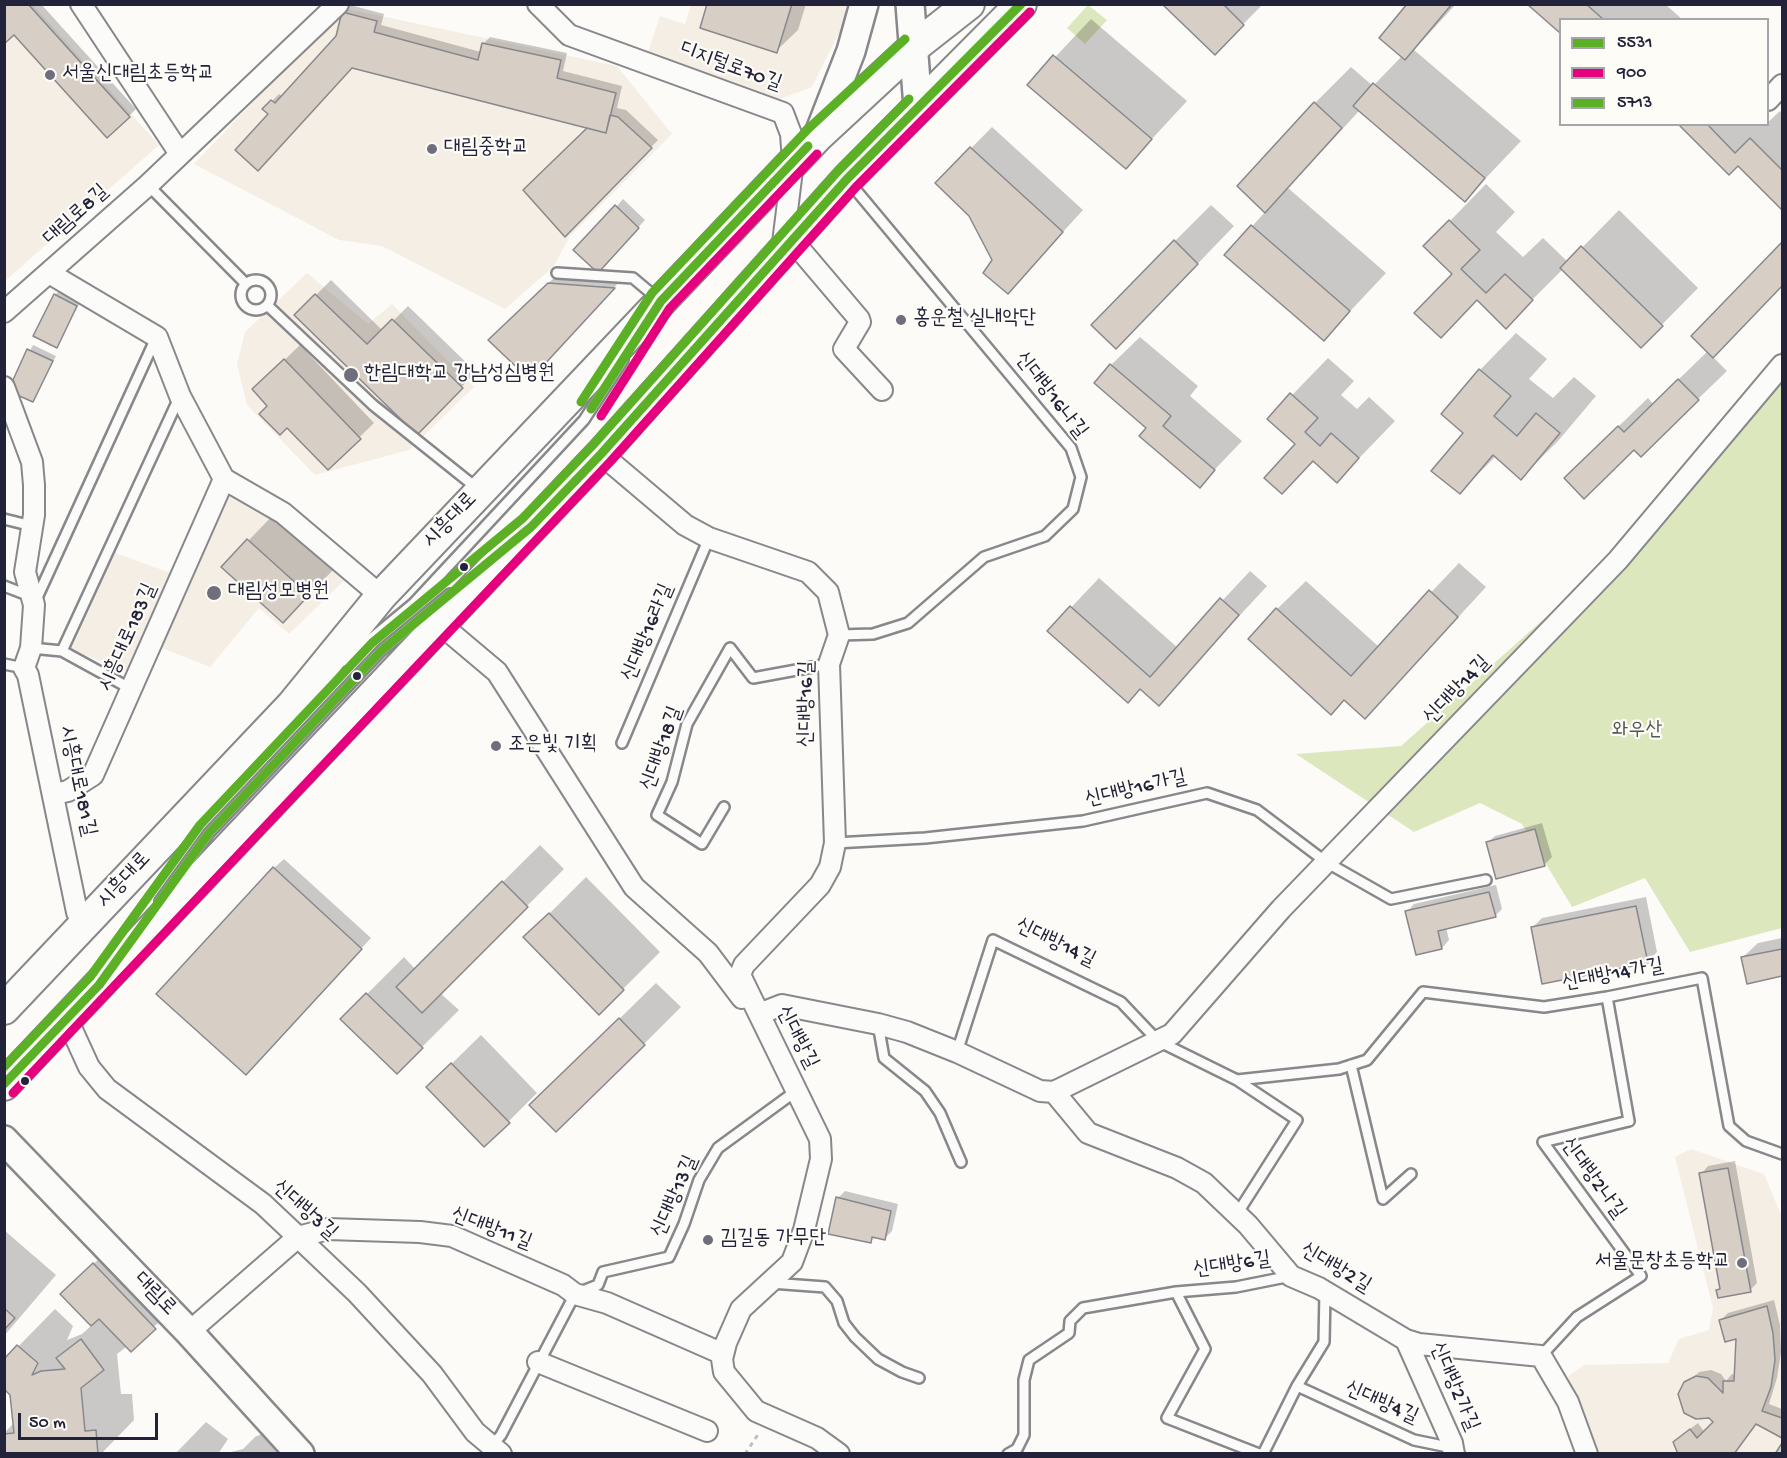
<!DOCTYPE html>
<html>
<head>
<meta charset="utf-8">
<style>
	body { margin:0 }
	#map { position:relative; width:1787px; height:1458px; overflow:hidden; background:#fcfbf8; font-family:"Gochi Hand",sans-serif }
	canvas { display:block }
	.frame { position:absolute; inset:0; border:6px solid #22223b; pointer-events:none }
	.legend { position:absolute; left:1559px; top:18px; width:210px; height:108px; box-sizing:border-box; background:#fdfcf7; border:2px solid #a5a5ac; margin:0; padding:8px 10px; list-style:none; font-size:18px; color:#22223b }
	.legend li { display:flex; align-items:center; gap:12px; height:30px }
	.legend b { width:30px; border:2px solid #a5a5ac }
	.scale { position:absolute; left:18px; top:1413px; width:140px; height:27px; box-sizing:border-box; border:3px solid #22223b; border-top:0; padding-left:8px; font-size:18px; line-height:21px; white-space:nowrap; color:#22223b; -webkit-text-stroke:4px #fdfcf7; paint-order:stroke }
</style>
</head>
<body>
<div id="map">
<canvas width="1787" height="1458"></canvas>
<div class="frame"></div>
<ul class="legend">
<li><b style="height:8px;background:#5bb025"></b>5531</li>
<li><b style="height:8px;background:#e5007d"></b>900</li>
<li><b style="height:8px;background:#5bb025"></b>5713</li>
</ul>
<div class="scale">50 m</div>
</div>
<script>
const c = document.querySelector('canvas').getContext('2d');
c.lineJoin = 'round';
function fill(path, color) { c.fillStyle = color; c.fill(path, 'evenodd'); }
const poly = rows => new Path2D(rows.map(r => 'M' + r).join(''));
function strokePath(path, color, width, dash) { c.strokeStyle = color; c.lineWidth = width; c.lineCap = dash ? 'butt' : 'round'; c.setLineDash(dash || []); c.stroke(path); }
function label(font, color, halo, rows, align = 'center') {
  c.font = font + ' "Gochi Hand","Poor Story",sans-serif'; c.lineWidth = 4.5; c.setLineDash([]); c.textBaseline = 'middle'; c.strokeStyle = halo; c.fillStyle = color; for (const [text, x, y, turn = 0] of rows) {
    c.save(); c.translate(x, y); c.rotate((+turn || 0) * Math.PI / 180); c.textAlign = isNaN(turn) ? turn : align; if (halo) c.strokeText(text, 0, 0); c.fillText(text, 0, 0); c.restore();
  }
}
const built = poly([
	[5,5,33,5,159,145,5,281],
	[691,5,846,5,844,23,812,87,761,106,647,56,660,16,685,24],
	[343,8,617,66,672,134,570,236,554,266,505,309,382,246,339,240,194,164],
	[307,273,368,324,392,304,474,387,409,450,315,475,247,405,237,364,245,332],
	[225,494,277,518,349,576,289,634,259,608,210,667,149,643,135,674,71,650,115,553,185,578],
	[1691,1149,1764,1174,1782,1217,1782,1453,1596,1453,1567,1377,1584,1365,1668,1363,1679,1339,1709,1330,1713,1308,1675,1157]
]);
const green = poly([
	[1088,5,1107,20,1085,44,1067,28],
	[1782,350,1782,928,1690,952,1645,878,1572,907,1522,824,1480,803,1414,832,1296,754,1401,746,1619,552]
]);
const shadow = poly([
	[4,4,41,4,136,109,129,116],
	[709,4,806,4,798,30,776,51],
	[1164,4,1263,4,1215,53],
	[1409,4,1456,4,1414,50,1521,141,1465,200,1360,110,1288,188,1386,273,1324,339,1226,255,1266,211,1315,103,1351,67,1373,86,1402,56],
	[1530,4,1665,4,1683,20,1560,20,1560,31],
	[350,5,384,14,381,25,481,52,483,44,490,37,567,53,563,71,622,86,617,108,626,110,658,140,565,235,590,127,352,67,270,113,264,109,279,94,283,97,337,37,343,13],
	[1091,19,1187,101,1126,167,1029,85],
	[1780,111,1782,114,1782,208,1738,164,1680,124,1765,125],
	[992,127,1083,210,1008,292,970,215,937,183],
	[1486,184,1515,212,1496,232,1523,257,1543,238,1568,262,1619,210,1698,288,1641,346,1563,269,1506,326,1454,274,1450,221],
	[623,199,645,220,605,263,616,207],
	[1211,205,1234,226,1153,310,1175,241],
	[1782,244,1782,285,1712,356,1727,371,1698,399,1634,448,1595,449,1648,398,1653,404,1708,351,1693,336],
	[559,273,623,278,540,368,490,340],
	[331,280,383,331,408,306,476,372,417,433,296,315],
	[59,291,81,301,56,346,55,295],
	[1516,333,1547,359,1529,379,1553,398,1574,377,1596,396,1558,441,1521,478,1496,456,1460,492,1465,432,1480,370],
	[1140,337,1198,386,1190,396,1242,441,1199,486,1148,428,1111,365],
	[33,345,56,356,33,400,10,390],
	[300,345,374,423,328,468,269,406,269,375],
	[1328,358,1354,381,1341,395,1357,409,1369,397,1395,421,1337,481,1314,460,1282,492,1297,444,1269,419],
	[277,511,337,566,283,621,223,567],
	[1459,563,1486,587,1393,688,1345,699,1277,609,1306,581,1379,647],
	[1250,571,1267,586,1158,704,1141,688,1049,631,1099,578,1178,648],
	[1542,823,1552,857,1544,865,1487,843,1495,836],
	[540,845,564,869,440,993,459,1010,397,1072,367,994,404,957,415,969],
	[284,859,371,938,255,1063,274,868],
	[586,877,660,952,599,1013,525,938],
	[1496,885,1502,909,1495,916,1446,927,1449,940,1442,948,1407,912,1414,904],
	[1646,897,1657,952,1647,962,1532,928,1542,918],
	[1782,938,1782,975,1748,982,1743,957,1758,943],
	[656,983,681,1007,644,1044,568,1069],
	[481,1035,537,1093,508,1122,428,1087],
	[1735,1161,1757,1283,1750,1290,1718,1290,1722,1286,1701,1174,1708,1166],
	[845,1191,898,1204,892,1231,885,1238,876,1236,870,1242,838,1198],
	[4,1230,56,1275,4,1336],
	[104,1254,164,1319,117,1354,121,1394,132,1394,134,1420,101,1454,5,1454,4,1433,14,1423,4,1361,55,1309,73,1326,67,1340,82,1334,92,1325,72,1284],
	[1774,1300,1780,1325,1781,1352,1777,1378,1769,1404,1782,1409,1782,1437,1757,1423,1732,1454,1682,1435,1698,1423,1705,1433,1715,1422,1709,1416,1685,1412,1680,1401,1682,1389,1699,1372,1711,1370,1721,1374,1726,1381,1732,1374,1736,1375,1738,1337,1721,1320,1728,1313],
	[206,1422,228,1439,218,1454,175,1454],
	[280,1425,293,1454,223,1454,243,1449,255,1437]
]);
const building = poly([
	[4,4,28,4,130,117,107,138,14,35,4,44,4,4],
	[707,4,792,4,777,53,700,28,707,4],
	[1162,4,1223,4,1244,25,1215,55,1162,4],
	[1407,4,1452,4,1405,60,1379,38,1407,4],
	[1527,4,1586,4,1604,20,1560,20,1560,33,1527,4],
	[342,12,377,21,374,32,478,60,482,43,561,60,557,78,616,93,606,133,352,68,258,171,235,150,268,114,262,109,271,100,275,103,336,36,342,12],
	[1053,55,1152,139,1126,169,1027,85,1053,55],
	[1373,83,1485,178,1465,202,1353,106,1373,83],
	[1314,102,1342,128,1265,213,1237,186,1314,102],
	[610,115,618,117,652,148,565,237,523,190,587,128,606,133,610,115],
	[1678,124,1707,124,1735,153,1750,138,1782,170,1782,210,1738,166,1729,175,1678,124],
	[970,147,1063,232,1008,294,983,273,992,260,969,216,935,183,970,147],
	[615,205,639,228,598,273,573,250,615,205],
	[1449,220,1480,250,1461,269,1486,293,1505,274,1533,300,1506,329,1477,300,1441,338,1414,313,1452,274,1423,246,1449,220],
	[1251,225,1350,311,1324,341,1224,255,1251,225],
	[1174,240,1198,264,1116,349,1091,325,1174,240],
	[1782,242,1782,286,1713,358,1691,336,1782,242],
	[1581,246,1663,326,1641,348,1560,268,1581,246],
	[548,283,615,288,530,380,488,340,548,283],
	[54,294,77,306,57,348,33,336,54,294],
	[315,294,367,344,392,319,463,388,417,435,294,315,315,294],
	[27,349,53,361,33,402,8,391,27,349],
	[284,359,361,439,328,470,287,428,280,435,259,414,267,406,252,389,284,359],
	[1110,364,1171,416,1163,426,1215,470,1200,488,1139,436,1146,428,1094,383,1110,364],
	[1479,369,1511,396,1494,416,1517,436,1536,413,1560,433,1521,480,1493,455,1460,494,1431,471,1463,433,1441,414,1479,369],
	[1678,379,1699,400,1641,457,1634,450,1584,499,1564,478,1618,426,1624,432,1678,379],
	[1290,393,1318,418,1305,432,1320,446,1331,433,1359,458,1337,483,1313,461,1282,494,1264,478,1295,444,1267,419,1290,393],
	[247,539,309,595,283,623,221,567,247,539],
	[1429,590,1458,617,1365,719,1344,700,1331,715,1248,639,1276,608,1351,676,1429,590],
	[1220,598,1239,615,1159,706,1140,689,1128,703,1047,631,1070,606,1150,677,1220,598],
	[1535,829,1545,866,1496,879,1486,842,1535,829],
	[273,867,362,949,246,1075,156,994,273,867],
	[502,881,528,907,422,1013,396,987,502,881],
	[1489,892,1496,917,1438,931,1442,949,1416,955,1405,911,1489,892],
	[1636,906,1648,963,1542,984,1531,927,1636,906],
	[549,913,624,990,599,1015,523,937,549,913],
	[1782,949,1782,976,1747,984,1741,957,1782,949],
	[366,993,423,1048,397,1074,340,1019,366,993],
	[619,1018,645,1045,556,1132,529,1105,619,1018],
	[451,1063,510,1123,484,1147,426,1087,451,1063],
	[1728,1168,1751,1292,1718,1298,1716,1290,1720,1289,1699,1173,1728,1168],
	[836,1197,891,1211,885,1240,872,1237,871,1243,828,1234,836,1197],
	[93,1263,156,1329,131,1352,99,1319,91,1326,60,1294,93,1263],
	[1767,1306,1773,1333,1775,1360,1771,1387,1762,1411,1782,1418,1782,1438,1756,1424,1734,1454,1678,1454,1673,1442,1690,1429,1697,1438,1713,1422,1709,1418,1696,1419,1684,1413,1678,1394,1684,1382,1696,1376,1708,1378,1723,1393,1723,1381,1734,1381,1736,1339,1725,1342,1719,1320,1767,1306],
	[4,1308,15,1318,4,1330,4,1308],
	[81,1339,104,1370,81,1388,85,1431,96,1430,98,1454,4,1454,4,1434,14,1433,10,1395,4,1389,4,1359,17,1345,38,1363,32,1375,41,1371,65,1369,56,1358,81,1339],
	[1782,1443,1782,1454,1775,1454,1782,1443]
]);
const path = poly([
	[745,1454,759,1433]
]);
const lane = poly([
	[148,185,246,284],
	[557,273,633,278,658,299],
	'241 295a15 15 0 1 1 30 0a15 15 0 1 1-30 0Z',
	[267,305,373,405,478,489],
	[4,519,32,526],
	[4,586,30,596],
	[36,600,155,340],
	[839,635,873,634,908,623,984,557,1045,536,1073,509,1081,477,1071,448,850,183],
	[31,648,62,651,133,690],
	[62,651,179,398],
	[344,661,413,604,584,420,623,360],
	[4,664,24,668],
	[622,743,709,538],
	[724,807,702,844,657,815,672,782,687,724,730,648,753,678,829,664],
	[835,843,925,838,1083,821,1207,793,1257,810,1326,862,1391,899,1486,880],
	[160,901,209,833,381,651,450,594],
	[878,1024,884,1058,925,1091,940,1113,961,1162],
	[957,1052,993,940,1121,1002,1158,1041,1237,1080,1339,1069,1367,1060,1423,992,1544,1007,1607,997,1702,978,1729,1126,1746,1141,1782,1154],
	[1351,1065,1383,1199,1411,1174],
	[1237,1214,1297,1120,1237,1080],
	[771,1283,825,1287,837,1301,844,1323,855,1337,878,1359,902,1372,919,1378],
	[1176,1292,1205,1349,1167,1418,1259,1454],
	[1541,1356,1577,1317,1641,1276,1543,1142,1629,1121,1607,997],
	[1297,1386,1414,1440,1453,1448],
	[492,1446,501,1435,575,1294,598,1285,603,1272,669,1257,684,1224,699,1180,718,1148,796,1091],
	[1008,1454,1017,1449,1024,1435,1024,1380,1029,1360,1069,1333,1070,1321,1083,1308,1176,1292,1236,1287,1291,1276],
	[1263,1454,1297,1386,1324,1342,1325,1292]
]);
const street = poly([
	[81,4,180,154],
	[538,4,569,35,783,113,791,134,793,162,782,251],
	[1768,100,1782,85],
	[792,240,859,319,860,322,844,349,882,390],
	[49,273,157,337,180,396,224,479,283,513,381,596],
	[4,312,148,185,338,4],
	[4,387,32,462,34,485,34,515,25,572,34,605,31,648,24,668,28,675,77,912,83,926],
	[601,454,685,525,709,538,808,572,828,592,839,635,829,664,835,843,830,867,820,885,744,965,740,975,820,1139,821,1159,804,1230,792,1262,741,1309,726,1343,722,1359,724,1372,756,1411,817,1438,839,1454],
	[440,624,497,672,634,887,708,953,742,998],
	[54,794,68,791,93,775,224,479],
	[759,1014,782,1005,878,1024,907,1032,957,1052,1040,1091,1054,1092,1172,1034,1281,909,1618,560,1782,365],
	[67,1019,89,1067,107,1089,263,1204,298,1237,357,1293,432,1374,475,1432,501,1454],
	[1054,1092,1088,1133,1177,1168,1204,1183,1248,1225,1291,1276,1319,1288,1406,1340,1419,1344,1541,1356,1568,1402,1587,1454],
	[189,1332,298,1237,328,1229,420,1232,452,1236,563,1285,575,1294,607,1303,723,1354],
	[1406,1340,1452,1443,1454,1454],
	[538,1362,707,1431]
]);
const secondary = poly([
	[910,4,918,107],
	[818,136,851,51,864,4],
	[4,1140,189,1332,300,1454]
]);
const primary = poly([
	[4,1009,292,705,381,596,818,136,913,48,969,4],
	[4,1085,601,454,847,179,1021,4]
]);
const bus1 = poly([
	[591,409,661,301,808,146],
	[4,1084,99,985,209,833,381,651,531,527,601,454,847,179,1021,4]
]);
const bus2 = poly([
	[601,416,670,308,817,154],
	[13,1093,610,462,856,187,1030,12]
]);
const bus3 = poly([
	[581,402,652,293,809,128,905,39],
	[4,1067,90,977,200,825,372,643,523,518,592,446,838,171,909,99]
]);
const markers = [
	[50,75,6,"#6e6e7d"],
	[432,149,6,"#6e6e7d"],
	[901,320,6,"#6e6e7d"],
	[351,375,8,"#6e6e7d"],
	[464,567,5,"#22223b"],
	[214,593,8,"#6e6e7d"],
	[357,676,5,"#22223b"],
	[496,746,6,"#6e6e7d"],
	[25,1081,5,"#22223b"],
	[708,1240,6,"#6e6e7d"],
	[1742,1263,6,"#6e6e7d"]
];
const streetNames = [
	["디지털로70길",730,68,20],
	["대림로8길",77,216,-42],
	["신대방16나길",1050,396,52],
	["시흥대로",451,521,-46],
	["신대방16라길",649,633,-67],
	["시흥대로183길",129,638,-66],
	["신대방14길",1458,691,-46],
	["신대방16길",808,704,-89],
	["신대방18길",663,749,-70],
	["시흥대로181길",76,781,78],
	["신대방16가길",1136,790,-13],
	["시흥대로",125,881,-47],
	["신대방14길",1055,944,26],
	["신대방14가길",1613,976,-10],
	["신대방길",796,1038,63],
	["신대방2나길",1592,1179,54],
	["신대방13길",676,1197,-66],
	["신대방3길",304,1211,42],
	["신대방11길",491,1230,21],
	["신대방6길",1232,1266,-8],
	["신대방2길",1335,1269,31],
	["대림로",154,1295,46],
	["신대방2가길",1453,1387,67],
	["신대방4길",1381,1404,24]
];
const poiNames = [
	["서울신대림초등학교",62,75],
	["대림중학교",444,149],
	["홍운철 실내악단",913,320],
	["한림대학교 강남성심병원",364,375],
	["대림성모병원",228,593],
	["조은빛 기획",508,746],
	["김길동 가무단",720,1240],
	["서울문창초등학교",1730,1263,"right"]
];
const parkNames = [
	["와우산",1637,732]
];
fill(built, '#f5eee4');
fill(green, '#dde7bd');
fill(shadow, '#0003');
fill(building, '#d7cec6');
strokePath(building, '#88888c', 1.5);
strokePath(lane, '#88888c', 14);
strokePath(street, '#88888c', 24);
strokePath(secondary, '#88888c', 32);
strokePath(primary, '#88888c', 34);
strokePath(path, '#bfbfc0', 3, [4.5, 4.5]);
strokePath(lane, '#fbfbf9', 9);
strokePath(street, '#fbfbf9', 20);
strokePath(secondary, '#fbfbf9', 27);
strokePath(primary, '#fbfbf9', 30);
strokePath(bus1, '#5bb025', 9);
strokePath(bus2, '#e5007d', 9);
strokePath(bus3, '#5bb025', 9);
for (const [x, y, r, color] of markers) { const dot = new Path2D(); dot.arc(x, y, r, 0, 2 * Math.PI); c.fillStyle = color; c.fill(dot); strokePath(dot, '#fdfcf7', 2); }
label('21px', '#22223b', '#fdfcf7', streetNames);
label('21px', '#22223b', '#fdfcf7', poiNames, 'left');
label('21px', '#525854', '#fdfcf7', parkNames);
</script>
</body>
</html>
